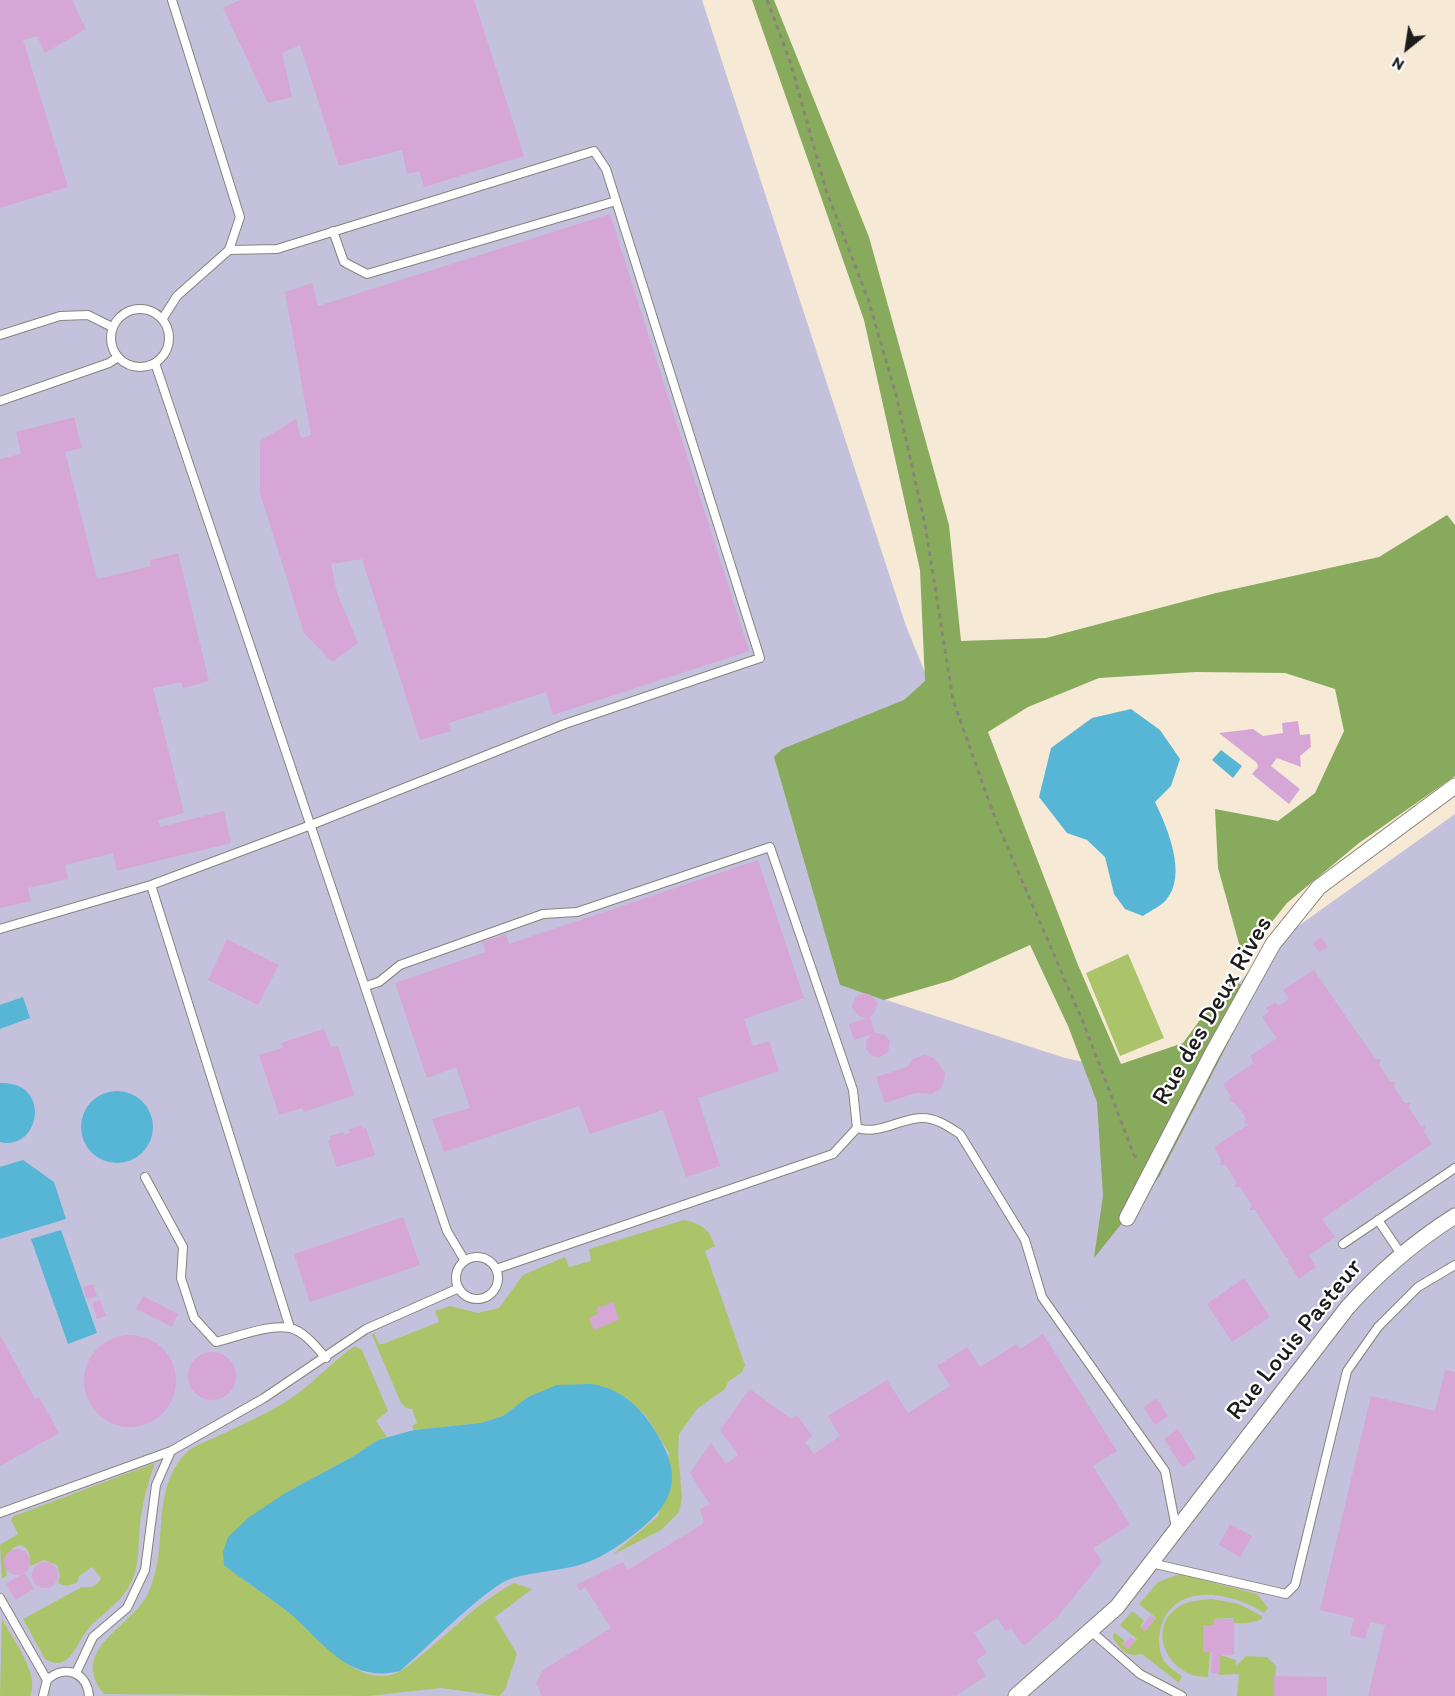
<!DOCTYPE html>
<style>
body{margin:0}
#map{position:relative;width:1455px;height:1696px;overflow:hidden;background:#f6ead6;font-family:Itim,sans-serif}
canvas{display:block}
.north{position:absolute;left:1377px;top:18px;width:60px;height:60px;-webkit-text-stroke:4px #fff;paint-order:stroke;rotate:210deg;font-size:16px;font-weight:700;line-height:24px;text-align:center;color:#1c1c1c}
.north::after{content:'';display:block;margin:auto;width:21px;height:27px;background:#1c1c1c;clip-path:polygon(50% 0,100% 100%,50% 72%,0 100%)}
</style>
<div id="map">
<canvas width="1455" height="1696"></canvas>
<div class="north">N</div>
</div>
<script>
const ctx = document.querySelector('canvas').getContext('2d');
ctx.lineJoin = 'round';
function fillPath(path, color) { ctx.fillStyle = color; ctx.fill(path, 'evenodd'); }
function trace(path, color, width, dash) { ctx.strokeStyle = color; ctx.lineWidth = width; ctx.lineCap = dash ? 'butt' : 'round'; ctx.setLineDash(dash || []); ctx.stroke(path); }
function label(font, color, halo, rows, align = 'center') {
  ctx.font = font + ' Itim,sans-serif'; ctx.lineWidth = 4.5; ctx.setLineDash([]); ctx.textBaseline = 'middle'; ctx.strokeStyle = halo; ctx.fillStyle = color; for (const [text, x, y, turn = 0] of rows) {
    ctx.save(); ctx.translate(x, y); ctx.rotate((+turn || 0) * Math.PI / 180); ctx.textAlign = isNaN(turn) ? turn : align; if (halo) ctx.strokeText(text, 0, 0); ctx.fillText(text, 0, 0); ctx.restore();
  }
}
fillPath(new Path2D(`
 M0,0H702L906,626L939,707L840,985L1065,1058L1156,1077L1273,944L1455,814V1696H0Z`), '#c3c1dc');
fillPath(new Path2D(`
 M1128,954L1164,1038L1120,1056L1086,973Z
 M684,1220C701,1224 709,1228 715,1246L705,1251L745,1365L742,1372L728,1382L725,1389L697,1409L679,1434L678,1452L682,1498L679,1512L661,1530L612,1555L658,1516L669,1453L646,1416L626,1397H528L503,1416L481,1423L414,1430L412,1426L417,1423L412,1409L406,1408L401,1403L372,1335L374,1333L379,1344H383L439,1322L435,1311L450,1306L478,1313L499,1308L523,1275L565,1257L569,1267L591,1261L589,1249Z
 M355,1346L362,1350L388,1411L376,1421L387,1437L378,1440L354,1456L287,1492L239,1577C256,1588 272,1599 287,1611C314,1633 362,1696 402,1670C441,1643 472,1605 514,1583L532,1589L495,1617L517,1654L505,1690L499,1696L441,1688L368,1696L104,1694C67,1648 133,1628 149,1591C170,1546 149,1492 186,1453C193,1446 205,1442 214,1438C238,1426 265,1415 287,1401C312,1385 331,1362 355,1346Z
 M155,1463C148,1483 142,1503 140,1525C138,1546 140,1569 128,1588C118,1605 100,1615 87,1630C76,1644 69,1674 45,1659L23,1619L82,1587C91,1588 97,1587 101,1578L92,1567L79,1576L78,1581C71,1586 66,1587 58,1583L60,1576L57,1565L44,1560L30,1566C33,1533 0,1543 7,1575L2,1579L0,1545L18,1534L11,1520L14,1516Z
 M1180,1574L1257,1594L1268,1608L1264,1613C1242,1598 1203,1587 1179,1602C1160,1613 1154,1642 1164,1661C1168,1667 1176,1672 1182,1676L1179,1683L1142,1654C1127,1658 1121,1650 1113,1638L1114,1632L1125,1641L1122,1644L1128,1649L1137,1639L1120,1625L1132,1611L1144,1621L1140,1626L1145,1631L1156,1618L1139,1604L1158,1582Z
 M1212,1599L1239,1604L1262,1616V1619C1253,1623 1244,1624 1234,1623L1233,1618L1214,1619V1625H1203V1652H1210L1208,1677C1166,1678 1143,1623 1184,1604C1193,1600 1203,1600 1212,1599Z
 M2,1619C12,1638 41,1676 30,1696H0Z
 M1220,1655L1236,1660V1666L1246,1656L1267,1657L1276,1666L1274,1696H1237L1239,1674L1219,1675Z`), '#abc469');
fillPath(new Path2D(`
 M752,0H774L869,237L949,525L961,641L1046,638L1216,593L1379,557L1447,515L1455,525V776L1359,843L1287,903L1243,958L1218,868L1215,809L1278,821L1315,793L1344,731L1335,689L1285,673L1196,672L1099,678L1028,707L988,732L1078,965L1121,1064L1183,1043L1228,982L1257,987L1159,1177L1094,1258L1103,1196L1097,1102L1068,1026L1030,945L952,980L884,1000L840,985L774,757L782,749L904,700L925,681L920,570L864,320Z`), '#88aa5d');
fillPath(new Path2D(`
 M1131,709L1160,730L1180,759L1171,786L1155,802C1167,827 1188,875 1166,900C1161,906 1150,911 1143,916L1125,909L1114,894L1105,857L1087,840L1067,833L1039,797L1051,748L1092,718Z
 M1221,750L1242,766L1233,778L1212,760Z
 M23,997L30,1018L0,1029V1005Z
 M0,1083C53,1081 40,1152 0,1142Z
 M81 1127a36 36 0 1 1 72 0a36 36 0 1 1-72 0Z
 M23,1160L54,1182L66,1219L0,1239V1167Z
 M61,1230L97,1333L68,1344L31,1239Z
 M591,1384C621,1388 642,1408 657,1434C682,1475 676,1501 638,1531C623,1543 606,1555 588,1562C565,1572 519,1571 500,1584C466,1607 431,1644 400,1671C347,1684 323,1641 288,1612C267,1595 245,1582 224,1565L223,1552L228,1537L248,1518L287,1492L354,1456L378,1440L414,1430L481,1423L503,1416L528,1397L557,1385Z`), '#57b5d5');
fillPath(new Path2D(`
 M0,0H72L86,29L45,53L37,36L23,40L68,187L0,208Z
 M240,0H474L524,156L424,187L419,171L407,174L402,150L339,166L300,45L282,53L292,97L268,103L223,8Z
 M610,214L749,651L553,715L546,692L449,723L451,731L420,740L362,559L331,564L337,593L358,643L332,662L304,633L260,493V441L296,419L300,435L302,438L311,435L285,292L312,283L318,306Z
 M74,417L82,448L65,452L97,579L151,566L150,560L178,553L209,681L183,688L181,682L153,688L184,813L158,820L160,827L224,811L231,843L117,871L113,853L65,865L68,879L28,888L31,901L0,908V459L21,454L16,432Z
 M1298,721L1300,735L1310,734L1311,747L1300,756L1301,767L1277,758L1271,766L1300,789L1289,804L1252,774L1258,767L1257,763L1219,733L1253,729L1263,736L1283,733L1282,723Z
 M758,860L804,998L744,1019L753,1046L769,1041L779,1071L698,1098L720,1166L686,1177L663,1110L590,1134L579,1106L444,1152L432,1119L470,1108L456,1067L427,1078L395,983L486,952L482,942L506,934L509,944Z
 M1321,937L1328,947L1319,952L1313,943Z
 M227,939L279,965L258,1005L208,980Z
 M1314,970L1375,1059H1381L1379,1065L1390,1082L1395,1081L1394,1087L1405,1103H1410L1409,1108L1421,1126L1426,1125L1424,1132L1432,1144L1322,1219L1335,1237L1309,1255L1316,1267L1299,1279L1288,1262L1289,1258H1286L1255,1210H1249L1252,1205L1240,1187H1235L1236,1182L1226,1165H1220L1221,1159L1214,1147L1249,1124L1244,1123L1246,1118L1235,1103L1230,1101L1231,1096L1223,1084L1254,1063L1250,1056L1277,1038L1262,1017L1269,1012L1266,1008L1276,1002L1278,1006L1289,999L1283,990Z
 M864,993L871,995L877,1003L875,1011L870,1017L875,1033L885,1035L890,1041L888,1052L880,1057L872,1056L866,1049V1041L872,1034L854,1040L849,1024L867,1018L858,1016L852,1007L855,997Z
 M324,1029L331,1047L338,1046L354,1095L304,1112L302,1108L279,1115L259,1055L283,1048L281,1043Z
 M925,1055L934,1058L945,1072L944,1082L940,1089L932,1094L916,1093L885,1103L876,1077L907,1067L913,1059Z
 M362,1125L363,1129L366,1128L375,1155L337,1167L328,1141L331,1140L330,1136L343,1132L344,1135L350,1133L348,1130Z
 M403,1217L420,1265L310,1302L294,1254Z
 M1244,1278L1270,1317L1232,1342L1207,1304Z
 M93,1284L97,1296L87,1299L83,1287Z
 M143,1296L178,1314L172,1327L136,1309Z
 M100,1300L106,1316L97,1319L92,1303Z
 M613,1301L619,1320L594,1330L589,1318L600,1313L596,1312L598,1306L602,1307Z
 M1043,1334L1117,1451L1093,1466L1130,1525L1093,1548L1102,1562L1058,1616L1025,1645L1022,1644L1011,1628L1006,1631L997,1618L972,1634H975L987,1653L976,1660L986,1676L955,1696H542L536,1683L543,1670L611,1628L585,1587L580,1591L576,1585L623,1562L628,1570L704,1523L700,1509L710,1504L698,1486L696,1488L697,1484L690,1473L711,1443L726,1464L738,1455L720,1430L750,1389L791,1419L797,1415L812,1436L805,1442L814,1454L840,1436L828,1416L887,1380L908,1413L950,1386L937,1366L967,1347L980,1367L1017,1344L1020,1349Z
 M0,1335L35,1399L39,1397L59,1433L0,1466Z
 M84 1381a46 46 0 1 1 92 0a46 46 0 1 1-92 0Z
 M188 1376a24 24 0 1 1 48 0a24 24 0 1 1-48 0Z
 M1445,1370L1455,1372V1696H1368L1385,1625L1370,1622L1365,1639L1350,1635L1354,1618L1320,1610L1371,1396L1435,1411Z
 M1157,1398L1168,1416L1155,1425L1143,1407Z
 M1178,1429L1196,1458L1182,1467L1164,1439Z
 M1230,1524L1252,1536L1240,1557L1219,1545Z
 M4 1562a13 13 0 1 1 26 0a13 13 0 1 1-26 0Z
 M32 1575a13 13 0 1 1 26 0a13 13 0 1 1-26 0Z
 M25,1573L34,1589L15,1600L6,1583Z
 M1151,1615L1155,1619L1145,1631L1141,1627Z
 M1214,1619H1234V1655H1220L1219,1674L1211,1673L1212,1652H1203V1625H1214Z
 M1131,1637L1135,1641L1128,1649L1123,1645Z
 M1274,1676L1327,1677V1696H1274Z`), '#d6a6d7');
const lane = new Path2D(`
 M333,231L344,262L367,274L616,201
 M111 338a29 29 0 1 1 58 0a29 29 0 1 1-58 0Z
 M163,318L177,296L229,250L240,217L172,0
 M0,335L60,316L88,315L112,327
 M155,363L447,1231L465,1261
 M0,401L109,363L118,357
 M151,885L290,1328
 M0,929L151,885L311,825L565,724L760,658L606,169L594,151L277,249L229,250
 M366,986L379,982L400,965L543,914L577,912L770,847L853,1090L857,1128L833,1154L496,1269
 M857,1128C880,1135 898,1119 921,1118C935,1117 949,1127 960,1134L1025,1240L1042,1297L1165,1471L1176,1528
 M145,1177L183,1247L181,1278L194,1318L216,1342C237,1337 268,1324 290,1328C304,1331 317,1348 326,1358
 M1378,1220L1401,1254
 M1343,1244L1455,1168
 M456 1278a21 21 0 1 1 42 0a21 21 0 1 1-42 0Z
 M0,1513L171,1451
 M1151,1563L1286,1594L1295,1585L1347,1371L1378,1327L1418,1287L1455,1265
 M0,1598L47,1680
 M1092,1632L1140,1674L1182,1696
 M76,1673L93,1637L127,1608L145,1570L156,1485L171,1451L264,1398L366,1329L459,1288
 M43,1696L47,1680C65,1664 87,1672 89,1696`);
const street = new Path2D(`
 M1127,1218L1212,1054L1273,944L1319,887L1455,786
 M1016,1696L1117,1607L1347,1308C1379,1272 1414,1242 1455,1216`);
trace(lane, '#898379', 10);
trace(street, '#898379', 17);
trace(new Path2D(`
 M767,0L790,61L826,190L868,299L896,395L925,524L953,700L995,818L1083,1022L1134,1155L1139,1161`), '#898379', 3, [4.5, 4.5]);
trace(lane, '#fff', 8);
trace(street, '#fff', 15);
label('26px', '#1c1c1c', '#fff', [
 ["Rue des Deux Rives",1213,1011,-60],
 ["Rue Louis Pasteur",1295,1340,-51]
]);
</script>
